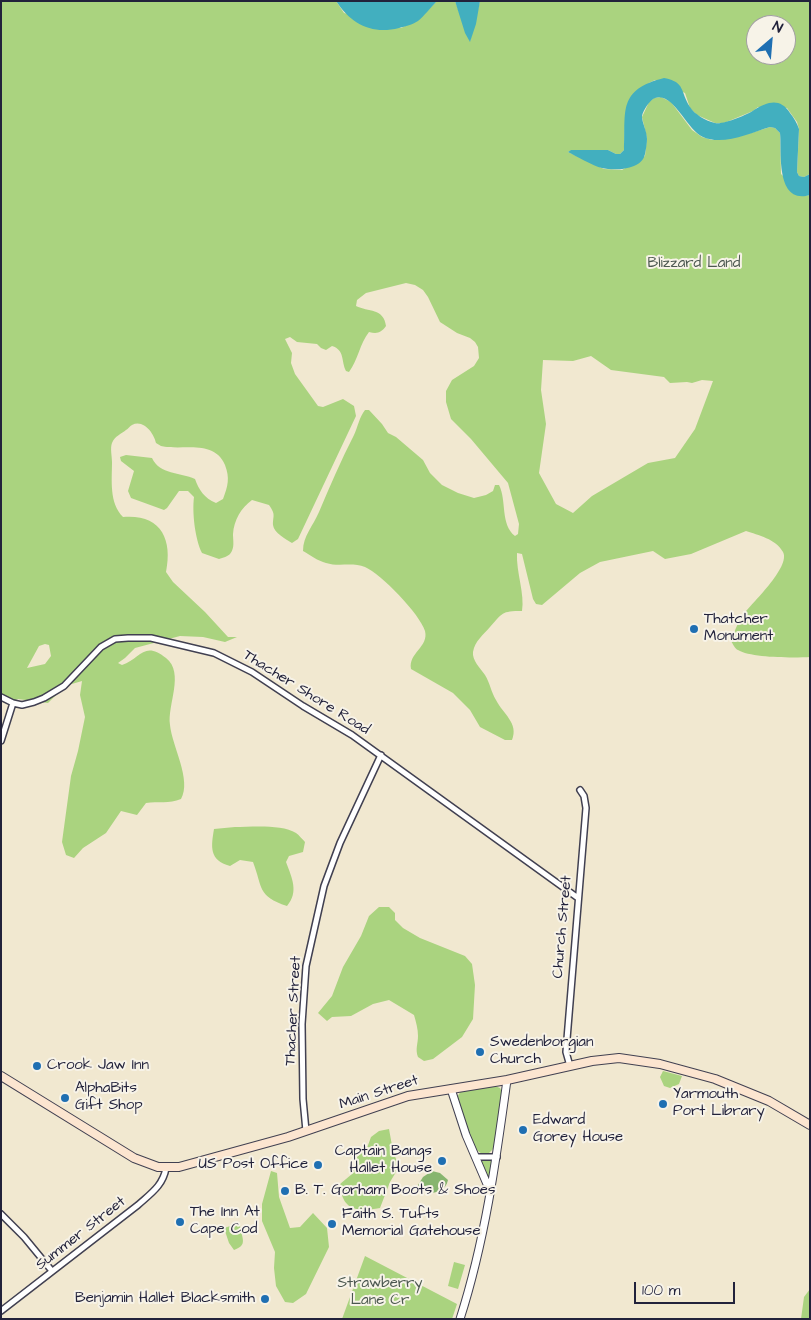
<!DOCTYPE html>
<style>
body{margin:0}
#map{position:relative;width:811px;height:1320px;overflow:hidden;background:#f1e8d0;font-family:"Architects Daughter",sans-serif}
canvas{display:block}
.frame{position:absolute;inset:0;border:2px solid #22223b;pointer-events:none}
.north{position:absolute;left:746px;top:15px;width:50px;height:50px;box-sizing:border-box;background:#f7f3e8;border:1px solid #a29fa3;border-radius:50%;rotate:27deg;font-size:14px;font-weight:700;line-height:20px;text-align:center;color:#22223b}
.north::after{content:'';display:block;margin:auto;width:18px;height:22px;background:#1f6fb2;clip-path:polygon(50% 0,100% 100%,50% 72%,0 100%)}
.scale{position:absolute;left:634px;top:1282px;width:101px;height:22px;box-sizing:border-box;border:2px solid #22223b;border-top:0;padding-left:6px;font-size:15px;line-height:18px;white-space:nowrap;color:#22223b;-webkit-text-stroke:4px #f7f3e8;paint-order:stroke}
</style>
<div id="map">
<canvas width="811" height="1320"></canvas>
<div class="frame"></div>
<div class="north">N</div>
<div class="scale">100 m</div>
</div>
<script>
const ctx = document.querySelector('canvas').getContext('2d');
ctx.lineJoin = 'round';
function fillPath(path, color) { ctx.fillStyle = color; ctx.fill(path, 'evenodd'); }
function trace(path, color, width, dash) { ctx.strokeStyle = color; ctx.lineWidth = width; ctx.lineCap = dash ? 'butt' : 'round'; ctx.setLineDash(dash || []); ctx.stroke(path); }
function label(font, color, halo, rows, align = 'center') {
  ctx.font = font + ' "Architects Daughter",sans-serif'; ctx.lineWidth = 4; ctx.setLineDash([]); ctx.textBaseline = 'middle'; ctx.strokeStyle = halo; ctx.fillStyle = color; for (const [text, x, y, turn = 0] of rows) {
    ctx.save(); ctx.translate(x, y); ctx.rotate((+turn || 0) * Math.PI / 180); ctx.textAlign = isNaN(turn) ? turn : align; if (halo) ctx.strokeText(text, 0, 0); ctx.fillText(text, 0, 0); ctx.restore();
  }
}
fillPath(new Path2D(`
 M1,1H336L344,13L401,28L418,20L437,1H455L470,41L480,1H810V174L804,177L799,176L797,172L799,129L797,122L787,108L758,107L753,111L724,123H715L697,115L690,108L685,93L655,80L649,83L625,125L624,150L620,154H616L608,150H572L568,152L604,169L622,170L645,156L647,138L642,117L649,102L654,98L661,97L671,102L692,130L702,137L712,140L751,133L770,127L775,128L780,133L781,174L804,196L810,195V657C794,658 751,658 738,650C735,649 733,644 731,641C734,633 737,624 742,616C751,604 791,567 783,552C776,539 758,535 746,531L691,554L665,559L653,551L600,562L580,573L542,605L536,604L533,599L522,554L517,553C516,572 525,594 522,611C501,611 503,613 490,627C483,635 475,641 473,652C472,660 480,668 485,675C490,683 491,692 496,700C503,714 519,723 512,740H505L480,727L470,710L453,693L411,669C408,653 429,647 425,631C420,614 381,574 365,567C353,562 338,567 326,563C318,561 310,555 303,551C303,536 313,526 319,512C330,486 341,460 354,435C358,426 359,418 365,410H369L382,424L388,433L396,437L423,460L430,473L442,485L458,493L474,498L486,495L493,491L495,485H499C507,501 500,524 515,536L518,534L519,524L508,483L471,439L451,419L446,402V391L452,380L474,366L479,358L478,347L475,342L470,338L457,333L440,322L428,297L423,290L415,285L406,283L366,293L357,300L356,306C368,312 384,308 386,326C381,333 377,334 369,332C360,343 358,360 349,372L346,371C341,361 345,350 332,346L326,350L321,348L317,344L297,342L290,337L285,339L292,353L291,363L295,374L318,406L323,407L343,399L354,406L356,416L298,539L292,543C286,539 274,533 273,525C273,515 276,515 269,505L252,500C241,508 234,520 233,534C233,541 235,548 230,554C228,556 223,558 219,559L202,553C195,539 192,512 194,497L188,491H179L167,508L164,510L131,498L128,491L134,471L121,461L120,457L126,455L152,458C160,475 180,472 195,479C199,490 204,498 216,503L223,499C228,486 230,478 225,465C214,439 182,451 161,446L156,443C154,434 144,419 132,425C130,426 128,429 126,430C121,434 115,436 112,443C110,448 112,456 112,462C112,480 109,503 123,517C160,514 173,538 166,572L173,582L205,612L228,637H237L225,642L203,637L180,636L135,648L125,658L118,663L122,665C140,659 144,640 166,658C185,673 167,705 170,725C172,746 192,780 181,799C169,804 158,801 146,803L137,815L121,811L106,833L83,848L74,858L66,855L62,842L71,776L78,751L85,717L80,695L82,681L65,686L48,703L18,699L7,704L1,701ZM756,25H786V55H756ZM591,356L611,370L664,377L670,383L687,382L692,383L702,380L713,381L695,429L675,458L648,463L592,496L573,513L556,504L539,473L546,424L541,390L543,360L573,361ZM45,644L49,645L51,656L45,664L27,668L39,646Z
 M235,827C251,827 282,824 296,833C299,835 302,839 305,842L303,852L289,856L286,862C292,878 299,892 287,906C257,896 263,888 253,862L240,860L230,866C209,860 211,847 214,829Z
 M379,907H389L395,913V920L403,928L420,938L465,956L472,964L475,985L473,1019L462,1037L433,1059L424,1061L418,1057C415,1049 418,1044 418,1036C418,1029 416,1022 414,1015L389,1000L373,1004L351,1016L332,1017L327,1021L318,1013L332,996L343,967L361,936L369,916Z
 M663,1071L682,1076L679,1084L670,1088L664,1086L660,1077Z
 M495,1086L500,1088L502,1092L495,1147L489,1153L482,1154L474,1148L457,1097L461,1091Z
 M389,1129L393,1151L399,1167L390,1182L380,1208C357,1212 342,1211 340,1184L352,1174L356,1158L367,1148L371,1137L379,1131Z
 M492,1159L493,1160L489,1179L480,1160Z
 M271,1171L277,1173L279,1197L290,1228L300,1227L313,1213L327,1228L329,1247L306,1294L293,1303L285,1302L276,1286L274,1268L275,1252L262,1221V1204Z
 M237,1224L240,1226C242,1239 248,1245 234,1250L229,1243L224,1228Z
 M365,1256L457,1304L452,1319H342Z
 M454,1262L465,1265L458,1289L448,1286Z
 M810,1289V1319H801L804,1297Z`), '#aad37f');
fillPath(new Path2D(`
 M432,1171L440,1173L448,1180C446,1190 437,1193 428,1193L420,1189L418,1185L423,1177Z`), '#87b56e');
fillPath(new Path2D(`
 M336,1H437C432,6 423,17 418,21C412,25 406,26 399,28C372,35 351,24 336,1Z
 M455,1H480L476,24L470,42L465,33Z
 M664,78C686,82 680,92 690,107C694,114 706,121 715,123C723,125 747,115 754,110C767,102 780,97 790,113C794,118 797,123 799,129L797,172L799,176L804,177L810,174V195C775,205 782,151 780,133L775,128L770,127C750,133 723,146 703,137C687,130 673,91 655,98C650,100 643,110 642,116C642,123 647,131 647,139C647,143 646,149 645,154C642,170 615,171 602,168C593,166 576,156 568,152L571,150H608L616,154H620L624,150C626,111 617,90 664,78Z`), '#42afbf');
const minor = new Path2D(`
 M1,697L13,703L22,705L34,702L44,698L64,686L101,647L115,639L128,638H151L214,653L252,672L303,706L352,735L578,898
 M1,741L13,703
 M570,1066L566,1052L567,1039L586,808L584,796L580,790
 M306,1131L303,1099L302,1024L306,966L324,886L340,843L381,755
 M476,1157H497
 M1,1214L24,1237L52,1271
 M1,1311L138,1205C150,1194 163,1186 166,1168`);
const tertiary = new Path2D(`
 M451,1089L466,1135L490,1191
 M460,1319C485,1241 496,1161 507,1080`);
const secondary = new Path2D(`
 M1,1076L134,1158L158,1167H179L288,1137L408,1096L507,1080L592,1061L619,1058L660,1064L715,1079L769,1101L810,1125`);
trace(minor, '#414051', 8);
trace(tertiary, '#414051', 9);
trace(secondary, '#414051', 10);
trace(minor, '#fff', 5);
trace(tertiary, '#fff', 7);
trace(secondary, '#fce5d0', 8);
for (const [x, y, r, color] of [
 [694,629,5,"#1f6fb2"],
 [480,1052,5,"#1f6fb2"],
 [37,1066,5,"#1f6fb2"],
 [65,1098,5,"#1f6fb2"],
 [663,1104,5,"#1f6fb2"],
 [523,1130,5,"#1f6fb2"],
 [442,1161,5,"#1f6fb2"],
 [318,1165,5,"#1f6fb2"],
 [285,1191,5,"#1f6fb2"],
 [180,1222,5,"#1f6fb2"],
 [332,1224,5,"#1f6fb2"],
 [265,1299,5,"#1f6fb2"]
]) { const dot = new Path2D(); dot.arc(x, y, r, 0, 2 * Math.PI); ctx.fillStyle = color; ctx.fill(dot); trace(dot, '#f7f3e8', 2); }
label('15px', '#4b574f', '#f7f3e8', [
 ["Blizzard Land",694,264],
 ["Strawberry",380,1284],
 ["Lane Cr",380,1301]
]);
label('15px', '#22223b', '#f7f3e8', [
 ["Thatcher",704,620],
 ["Monument",704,637],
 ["Swedenborgian",490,1043],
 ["Church",490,1060],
 ["Crook Jaw Inn",47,1066],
 ["AlphaBits",75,1089],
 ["Gift Shop",75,1106],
 ["Yarmouth",673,1095],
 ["Port Library",673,1112],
 ["Edward",533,1121],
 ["Gorey House",533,1138],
 ["Captain Bangs",432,1152,"right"],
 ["Hallet House",432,1169,"right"],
 ["US Post Office",308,1165,"right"],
 ["B. T. Gorham Boots & Shoes",295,1191],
 ["The Inn At",190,1213],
 ["Cape Cod",190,1230],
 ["Faith S. Tufts",342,1215],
 ["Memorial Gatehouse",342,1232],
 ["Benjamin Hallet Blacksmith",255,1299,"right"]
], 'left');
label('15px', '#22223b', '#f7f3e8', [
 ["Thacher Shore Road",306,693,32],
 ["Church Street",563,927,-85],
 ["Thacher Street",294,1011,-87],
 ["Main Street",379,1093,-18],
 ["Summer Street",81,1234,-38]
]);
</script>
